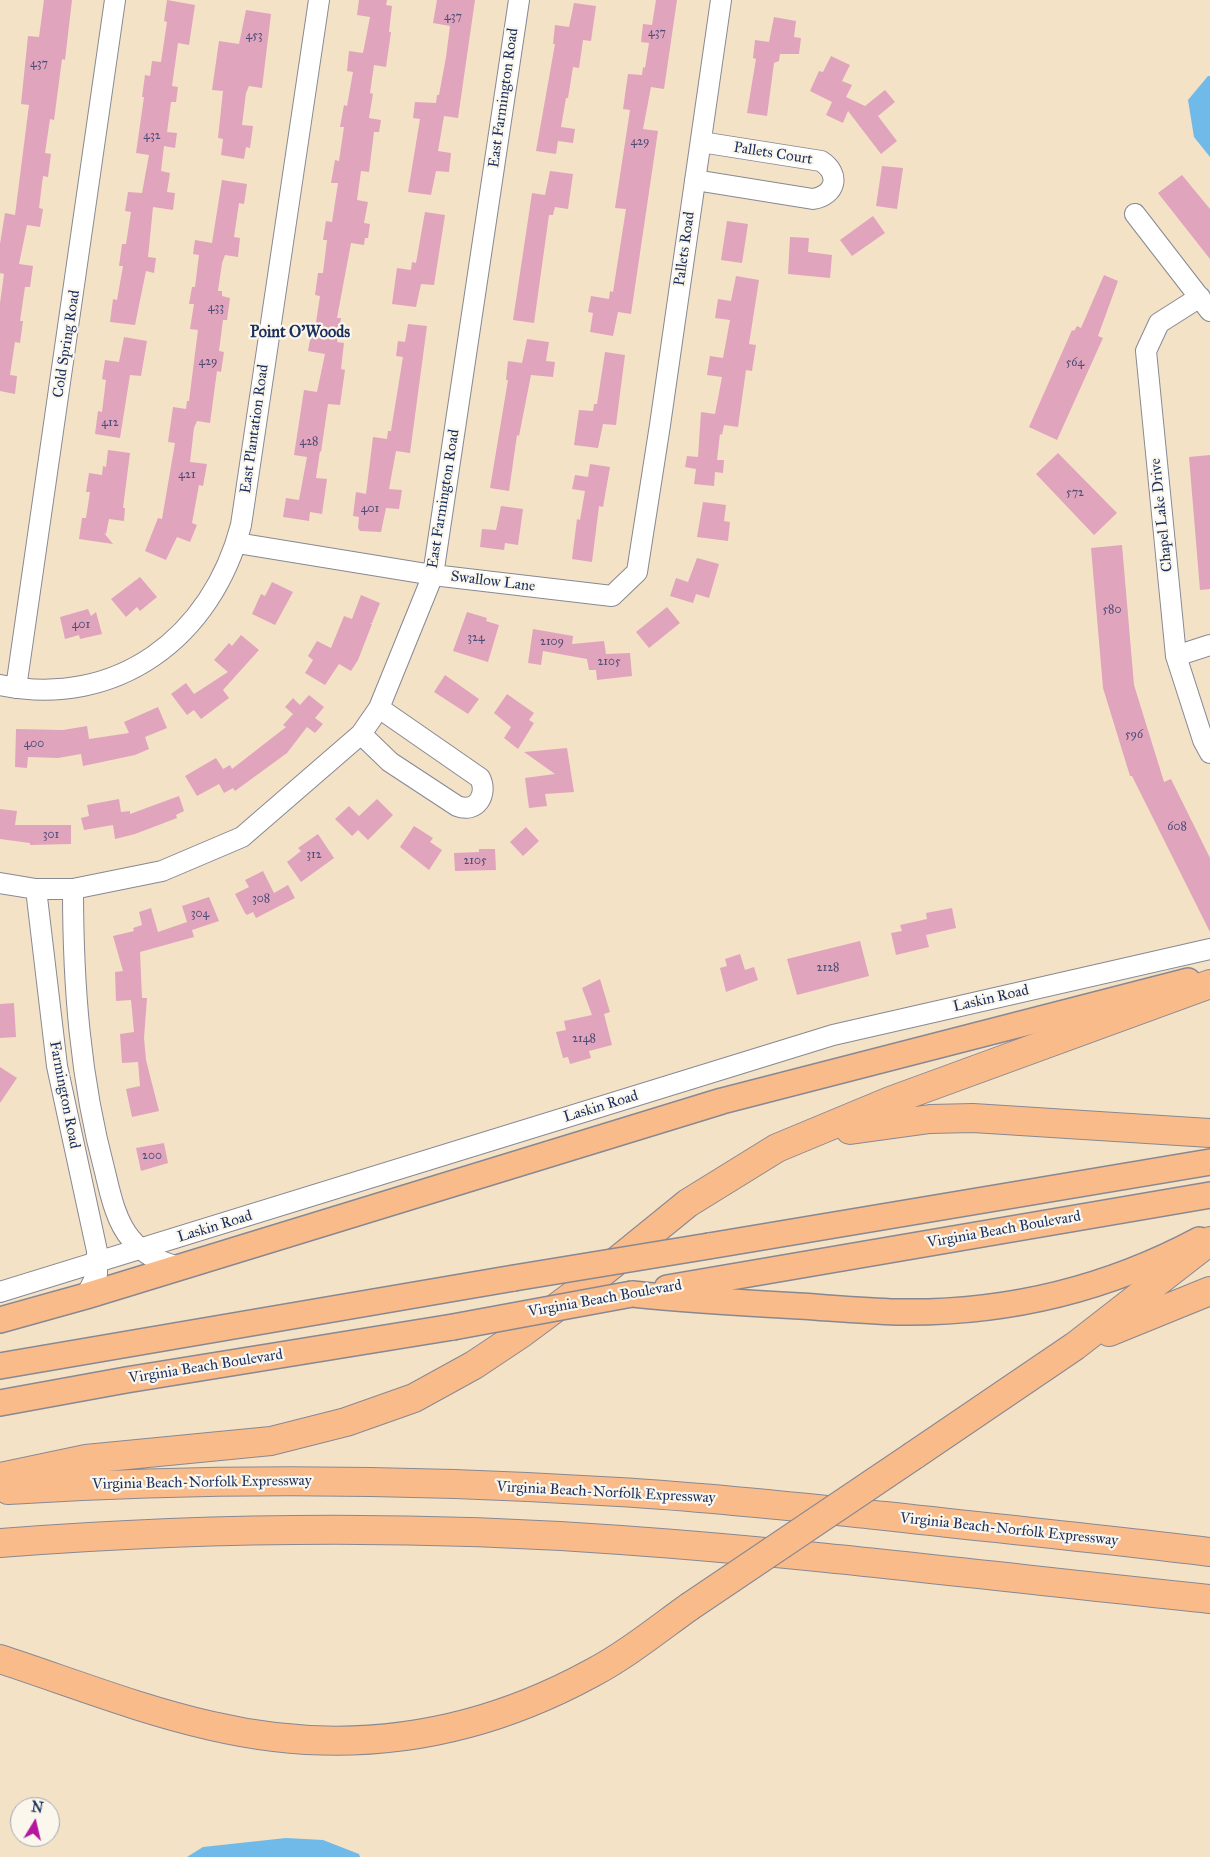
<!DOCTYPE html>
<style>
body{margin:0}
#map{position:relative;width:1210px;height:1857px;overflow:hidden;background:#f4e2c7;font-family:"IM FELL Great Primer",serif}
canvas{display:block}
.north{position:absolute;left:10px;top:1797px;width:50px;height:50px;box-sizing:border-box;background:#fbf7ec;border:1px solid #a1a7b3;border-radius:50%;rotate:9deg;font-size:14px;font-weight:700;line-height:20px;text-align:center;color:#1b2f5e}
.north::after{content:'';display:block;margin:auto;width:18px;height:22px;background:#b5179e;clip-path:polygon(50% 0,100% 100%,50% 72%,0 100%)}
</style>
<div id="map">
<canvas width="1210" height="1857"></canvas>
<div class="north">N</div>
</div>
<script>
const ctx = document.querySelector('canvas').getContext('2d');
ctx.lineJoin = 'round';
function fillPath(path, color) { ctx.fillStyle = color; ctx.fill(path, 'evenodd'); }
function trace(path, color, width, dash) { ctx.strokeStyle = color; ctx.lineWidth = width; ctx.lineCap = dash ? 'butt' : 'round'; ctx.setLineDash(dash || []); ctx.stroke(path); }
function label(font, color, halo, rows, align = 'center') {
  ctx.font = font + ' "IM FELL Great Primer",serif'; ctx.lineWidth = 4.5; ctx.setLineDash([]); ctx.textBaseline = 'middle'; ctx.strokeStyle = halo; ctx.fillStyle = color; for (const [text, x, y, turn = 0] of rows) {
    ctx.save(); ctx.translate(x, y); ctx.rotate((+turn || 0) * Math.PI / 180); ctx.textAlign = isNaN(turn) ? turn : align; if (halo) ctx.strokeText(text, 0, 0); ctx.fillText(text, 0, 0); ctx.restore();
  }
}
fillPath(new Path2D(`
 M1208,76H1210V157L1194,137L1188,100Z
 M286,1838L323,1840L359,1854L360,1857H187L203,1847Z`), '#6fbae8');
fillPath(new Path2D(`
 M44,0H72L65,60L62,59L54,120L50,119L45,153L51,154L48,177L43,176L39,208L43,209L40,227L27,225L19,264L33,266L30,287H25L20,321H23L20,343L15,342L10,375L17,376L15,394L0,391V303L4,274L0,273V244L5,213L15,215L29,105L21,104L28,36L39,37Z
 M167,0L195,5L189,45L178,43L172,86L178,87L176,102H171L167,132L177,133L175,148L164,146L161,171L170,173L167,192L175,193L173,210L153,207L148,257L156,258L154,273L146,271L135,325L110,322L113,299L117,300L123,266H119L122,244H126L131,212L125,211L128,192L142,193L149,155L136,153L144,97H142L145,75L150,76L152,61L161,62L167,22L164,21Z
 M359,0H387L386,5L392,6L389,32H391L386,67L374,65L370,93L373,94L369,118L381,120L379,132H374L369,172L361,171L357,200L368,202L364,223L370,224L368,238H365L364,245L351,243L337,318H341L337,342L344,343L341,369L345,370L340,405L328,404L321,452L320,451L316,478L327,479L322,514L310,512L309,521L283,517L286,498L299,500L307,457L294,455L304,390L317,392L325,354L308,351L312,329H315L320,296L315,295L318,273H323L327,240H323L326,221L332,222L338,183H331L335,160L339,161L344,127H340L344,105L347,106L353,72L347,71L349,51L363,53L370,17L357,15Z
 M437,0H475L458,118L444,116L438,151L451,153L449,172L436,171L431,195L408,192L420,119L413,118L415,102L436,103L437,95H439L446,57L450,26L433,23Z
 M656,0H677L664,89L651,87L643,129L658,131L631,314L618,312L613,336L590,332L593,313L588,312L591,296L609,299L610,291L613,292L626,209L615,208L630,110L623,109L628,74L642,75L643,67L645,68L649,43L641,42L643,24L652,25Z
 M574,3L596,6L591,41L583,40L579,68L573,67L568,98H566L561,127L575,129L573,143L558,141L556,154L536,151L555,44H553L555,25L569,27Z
 M246,10L271,14L262,88L249,86L246,93L242,125L253,126L250,148L246,147L244,159L221,155L223,139L218,138L223,91L212,90L219,41L239,44Z
 M774,17L796,21L794,37L801,38L799,54H780L779,61L774,63L767,116L747,113L756,59L753,58L755,40L769,42Z
 M831,56L850,65L842,81L852,85L846,97L865,106L885,90L895,102L878,116L897,141L881,154L848,111L843,123L826,115L832,102L810,91L819,71L823,72Z
 M882,166L903,168L897,209L876,206Z
 M550,171L573,174L568,209L555,207L553,215H549L534,323L513,320L532,193L545,195Z
 M1182,175L1210,209V259L1158,193Z
 M222,180L247,184L244,204L239,203L234,237L240,238L238,257L225,255L222,263L218,291H222V296L230,298L227,320H223L219,351L224,352L221,372L217,371L210,423L197,421L194,428L190,462L207,464L203,486L199,485L192,523L197,525L190,542L177,537L166,560L145,551L158,518L162,519L175,443L168,442L173,407L186,409L187,401H189L198,330L190,329L194,304H189L192,287H195L199,255L193,254L195,240L212,243Z
 M425,212L445,215L434,285L421,284L416,307L392,304L397,268L411,270L412,262L416,263Z
 M873,216L885,233L852,256L840,240Z
 M727,221L748,224L742,263L721,260Z
 M790,237L809,238L808,252L832,255L830,278L788,274Z
 M1104,275L1118,281L1098,336L1103,338L1057,440L1029,427L1072,330L1074,331L1077,326L1081,328Z
 M736,276L759,280L749,344L756,345L752,371L746,370L738,427L724,425L722,435L720,434L717,460H724L723,473L715,472L714,486L694,484L696,469L685,467L687,456L698,457L701,412L715,414L722,377L707,375L710,356L723,358L730,320L715,318L718,299L731,301Z
 M408,324L427,326L410,453L396,451L389,489L402,490L399,509L386,508L381,532L360,531L358,528L359,517L353,516L356,492L366,494L373,437L387,439L388,431H391L403,357L396,356L398,341L405,342Z
 M124,337L147,341L141,376L130,375L120,438L95,434L98,411L102,412L106,380L102,379L105,360L119,362Z
 M527,339L549,342L546,361L555,362L553,377L531,375L519,436L517,435L509,491L490,488L508,380H506L508,361L522,363Z
 M605,352L625,355L616,425L603,424L598,448L574,445L579,410L593,411L594,404H597Z
 M108,450L130,453L123,508H125L124,521L109,519L106,534L104,533L113,544L79,539L82,518H86L90,492H86L89,473L102,475L103,466L106,467Z
 M1058,453L1117,513L1094,535L1036,474Z
 M1210,455V589L1200,590L1189,457Z
 M590,464L610,467L603,507L599,506L592,562L572,559L577,519L580,520L585,491L572,489L575,475L588,477Z
 M703,502L726,505L724,521L730,522L728,541L697,537Z
 M501,506L523,509L518,545L505,543L504,550L480,547L482,529L496,530Z
 M1122,545L1134,685L1164,782L1171,779L1210,858V932L1132,776H1130L1103,688L1091,548Z
 M697,558L719,564L709,598L696,594L693,603L670,596L676,578L688,582Z
 M140,577L157,597L140,611L137,607L126,617L111,599Z
 M272,582L293,592L275,625L252,614L261,594L265,596Z
 M361,595L380,603L372,623H370L372,624L358,660L351,671L339,664L325,685L305,673L313,660L308,656L317,641L331,648L344,616L352,619Z
 M667,607L680,623L649,648L636,632Z
 M88,609L91,616L96,612L102,634L80,639L79,635L65,639L60,617Z
 M467,612L487,618L486,621L499,625L488,662L453,651Z
 M533,629L573,636L572,644L604,641L606,654L630,653L632,676L597,680L596,670H589L587,659L543,651L541,665L528,663Z
 M241,635L259,650L223,690L229,698L201,719L194,710L187,715L171,694L186,683L194,694L228,672L214,660L229,643L232,646Z
 M445,675L479,699L468,714L434,692Z
 M507,694L534,713L529,720L534,723L518,749L504,738L511,727L494,713Z
 M309,695L324,707L315,718L323,724L315,733L307,727L287,753L235,791L233,788L224,793L219,784L197,796L185,776L216,758L223,769L230,765L232,769L286,727L283,725L293,714L285,707L293,698L300,705Z
 M158,707L167,728L145,737L149,749L135,755L83,766L81,754L58,758L28,757L27,768L15,767L16,729L63,730L87,726L89,739L129,733L124,722Z
 M567,748L574,792L545,794L547,806L529,808L525,778L555,774L524,752Z
 M179,796L184,811L176,815L177,818L135,834L115,839L113,825L84,830L81,818L89,816L87,805L119,799L121,812L130,811V814Z
 M377,799L393,815L368,840L358,830L352,836L335,819L349,806L359,816Z
 M0,809L17,811L15,825H71V844L30,845V843L0,839Z
 M414,826L433,838L430,842L442,850L429,870L400,847Z
 M526,827L539,841L523,856L510,842Z
 M318,834L334,858L301,882L287,862L301,851L298,848Z
 M479,849H495L496,870L455,871L454,853L479,852Z
 M263,871L274,893L288,885L295,898L256,918L253,912L247,915L245,913L235,894L249,887L245,880Z
 M209,897L219,921L192,930L194,937L140,952L142,998H147L144,1038L146,1060L159,1111L132,1117L126,1089L140,1086L138,1062L122,1063L120,1034L134,1032L131,1000L116,1001L115,972L123,971L113,936L134,931L133,928L142,925L139,912L151,908L158,932L187,922L182,906Z
 M952,908L956,928L926,935L929,947L896,955L891,933L902,931L900,925L927,919L926,913Z
 M860,941L869,976L797,995L787,959Z
 M740,954L745,970L754,967L758,980L726,992L720,968L727,966L725,959Z
 M600,979L610,1012L604,1014L612,1045L589,1051L591,1058L570,1064L568,1057L563,1058L556,1032L566,1030L564,1021L592,1015L582,988Z
 M14,1003L16,1037L0,1038V1004Z
 M0,1067L17,1078L0,1103Z
 M164,1143L168,1163L141,1171L136,1148Z`), '#e0a4bd');
const minor = new Path2D(`
 M695,180L813,199C836,195 841,174 821,161L701,142
 M1135,214L1210,311
 M1200,297L1159,323L1146,351L1176,656L1203,740L1210,753
 M237,543L433,575L612,596L637,572L660,425L721,0
 M1176,656L1210,645
 M0,685C117,709 212,637 241,525L319,0
 M16,688L115,0
 M361,734L390,762L457,806C477,814 488,794 480,778L379,708
 M0,883L36,889H73L162,871L242,837L361,734L379,708L433,575L519,0
 M36,889L57,1066L97,1251V1274L86,1296
 M73,889C73,985 80,1079 105,1172C110,1193 116,1222 131,1239C144,1255 160,1262 179,1267
 M0,1292L833,1035L1210,949`);
const major = new Path2D(`
 M709,1246L1210,1162
 M667,1288L1210,1195
 M632,1294C688,1300 743,1303 799,1306C831,1308 864,1311 897,1312C1004,1314 1105,1290 1199,1240
 M0,1320L86,1296L722,1101L1188,981
 M0,1366L514,1278
 M0,1403L126,1380L453,1327`);
const highway = new Path2D(`
 M850,1130L930,1119L973,1118L1210,1133
 M1109,1332L1210,1291
 M913,1456L1075,1346L1210,1241
 M0,1477L86,1459L271,1441L346,1422L414,1398L474,1365L522,1333L592,1281L688,1203L777,1148L890,1101L1210,984
 M8,1490C211,1477 416,1479 619,1492C708,1497 796,1507 885,1516C993,1528 1102,1539 1210,1552
 M0,1543C205,1527 416,1525 621,1540C818,1554 1014,1579 1210,1599
 M0,1659C70,1682 141,1710 212,1726C345,1757 473,1738 592,1673C626,1655 657,1630 689,1607`);
trace(minor, '#888892', 22);
trace(major, '#888892', 28);
trace(highway, '#888892', 30);
trace(minor, '#fff', 20);
trace(major, '#fabb8b', 25);
trace(highway, '#fabb8b', 28);
const majorBridge = new Path2D(`
 M514,1278L709,1246
 M453,1327L632,1294`);
const highwayBridge = new Path2D(`
 M689,1607L913,1456`);
trace(majorBridge, '#888892', 28, []);
trace(highwayBridge, '#888892', 30, []);
trace(majorBridge, '#fabb8b', 25);
trace(highwayBridge, '#fabb8b', 28);
label('12px', '#4c4c76', null, [
 ["437",453,17],
 ["437",657,33],
 ["453",254,36],
 ["437",39,64],
 ["432",152,136],
 ["429",640,142],
 ["433",216,308],
 ["429",208,362],
 ["564",1075,363],
 ["412",110,423],
 ["428",309,442],
 ["421",187,475],
 ["572",1075,493],
 ["401",370,509],
 ["580",1112,610],
 ["401",81,625],
 ["324",476,638],
 ["2109",552,642],
 ["2105",609,662],
 ["596",1134,735],
 ["400",34,744],
 ["608",1177,827],
 ["301",51,835],
 ["312",314,855],
 ["2105",475,861],
 ["308",261,899],
 ["304",200,914],
 ["2128",828,968],
 ["2148",584,1039],
 ["200",152,1156]
]);
label('15px', '#1b2f5e', '#fbf7ec', [
 ["East Farmington Road",504,98,-82],
 ["Pallets Court",773,154,9],
 ["Pallets Road",685,249,-82],
 ["Cold Spring Road",67,344,-81],
 ["East Plantation Road",255,429,-82],
 ["East Farmington Road",444,499,-81],
 ["Chapel Lake Drive",1162,515,-96],
 ["Swallow Lane",493,582,7],
 ["Laskin Road",991,999,-13],
 ["Farmington Road",64,1095,79],
 ["Laskin Road",601,1107,-17],
 ["Laskin Road",215,1227,-17],
 ["Virginia Beach Boulevard",1004,1230,-10],
 ["Virginia Beach Boulevard",605,1299,-10],
 ["Virginia Beach Boulevard",206,1367,-9],
 ["Virginia Beach-Norfolk Expressway",202,1483,-1],
 ["Virginia Beach-Norfolk Expressway",606,1493,3],
 ["Virginia Beach-Norfolk Expressway",1009,1530,6]
]);
label('bold 16px', '#1b2f5e', '#fbf7ec', [
 ["Point O'Woods",300,333]
]);
</script>
